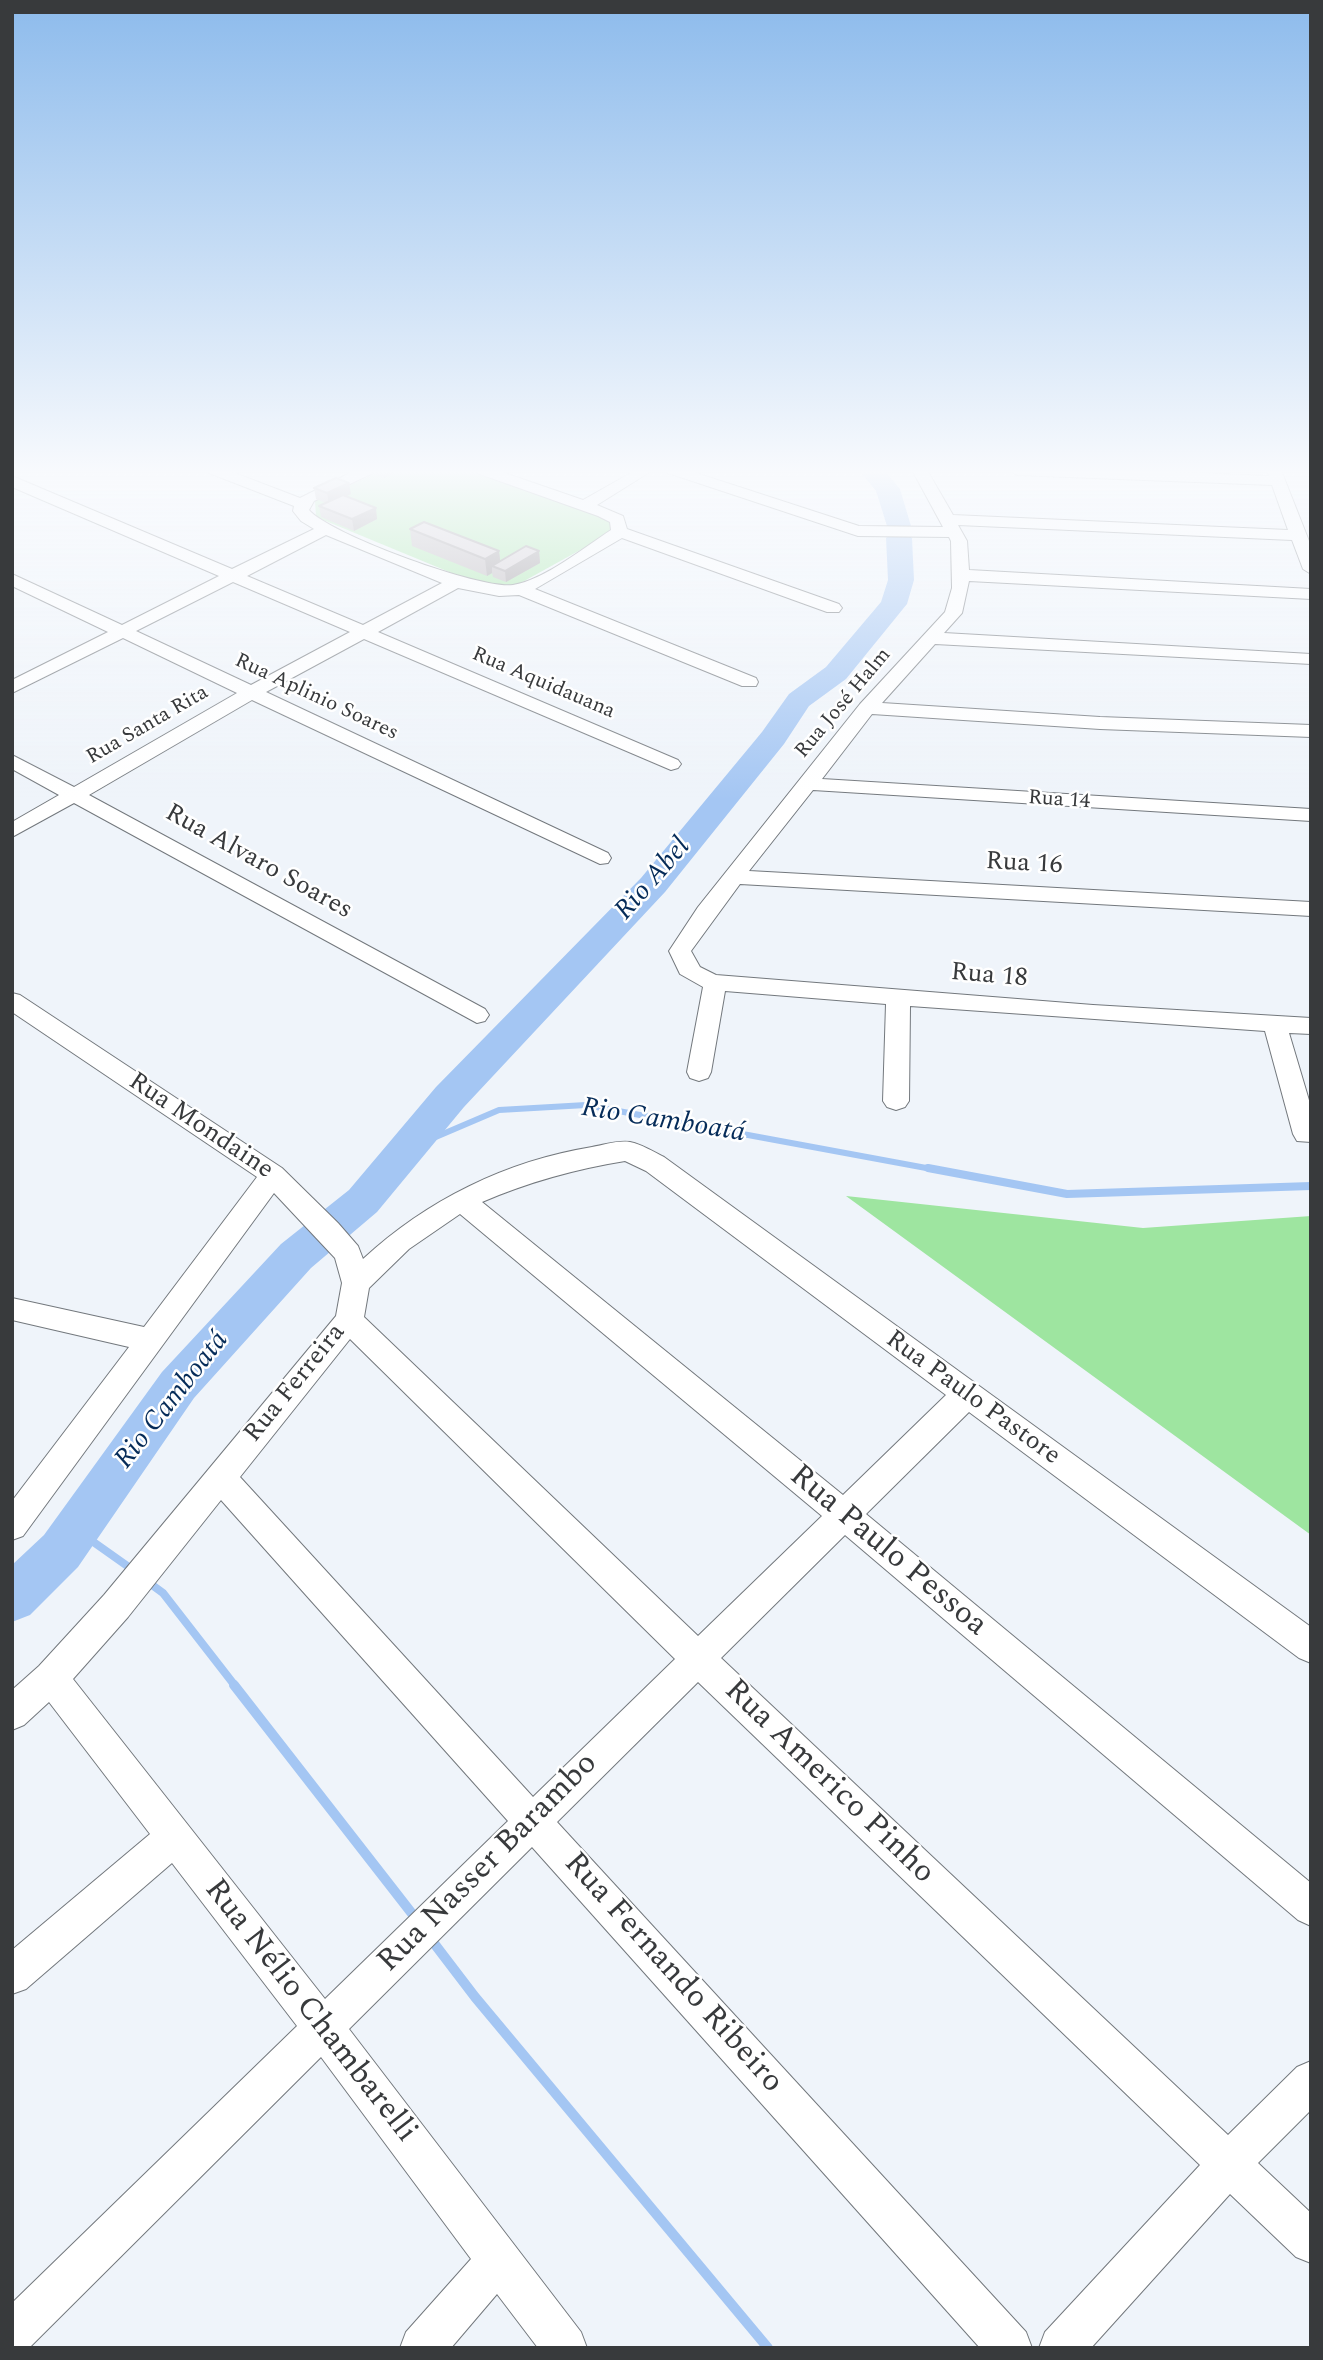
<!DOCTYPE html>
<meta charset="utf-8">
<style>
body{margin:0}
#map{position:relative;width:1323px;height:2360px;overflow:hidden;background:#eff4fa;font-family:Spectral,serif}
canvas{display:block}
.frame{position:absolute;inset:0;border:14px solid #383a3c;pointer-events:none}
</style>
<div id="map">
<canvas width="1323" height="2360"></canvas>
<div class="frame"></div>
</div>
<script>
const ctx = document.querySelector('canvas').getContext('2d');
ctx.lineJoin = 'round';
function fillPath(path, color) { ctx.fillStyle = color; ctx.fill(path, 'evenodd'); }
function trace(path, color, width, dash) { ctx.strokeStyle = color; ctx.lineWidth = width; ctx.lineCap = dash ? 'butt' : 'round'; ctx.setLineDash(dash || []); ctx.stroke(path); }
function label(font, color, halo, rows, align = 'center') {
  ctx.font = font + ' Spectral,serif'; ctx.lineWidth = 5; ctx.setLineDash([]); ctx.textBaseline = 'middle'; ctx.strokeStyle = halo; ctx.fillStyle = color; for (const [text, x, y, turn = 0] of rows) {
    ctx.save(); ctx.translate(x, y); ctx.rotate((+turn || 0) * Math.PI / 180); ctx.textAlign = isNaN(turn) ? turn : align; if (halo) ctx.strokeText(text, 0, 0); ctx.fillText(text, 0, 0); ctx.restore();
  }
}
fillPath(new Path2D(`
 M383,470H478L611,520V533L517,585L483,586L316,517L315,501Z
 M846,1196L1143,1228L1311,1216V1535Z`), '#9ee5a0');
trace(new Path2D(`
 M397,1170L431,1139L499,1110L586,1105L937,1170`), '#a4c6f3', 6);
trace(new Path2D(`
 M928,1168L1067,1194L1311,1186
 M363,1201L399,1168
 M148,1582L163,1593L236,1687
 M15,1596L92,1541L133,1570`), '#a4c6f3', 8);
trace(new Path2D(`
 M234,1685L417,1920
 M430,1938L475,1997L768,2348`), '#a4c6f3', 10);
fillPath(new Path2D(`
 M859,470H884L900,489L911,526L905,532L912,538L914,580L907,604L846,679L809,706L784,744L665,892L464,1107L377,1212L311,1268L194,1398L78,1567L30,1615L12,1622V1565L44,1535L162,1372L281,1244L349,1190L436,1087L641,878L762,732L789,694L826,667L881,602L888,580L886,538L893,532L887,526L876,491Z`), '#a4c6f3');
const minor = new Path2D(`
 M206,470H227L300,498L356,470H375L373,473L314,501L309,510C329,534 481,590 513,585C544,580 585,547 611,530L610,522L598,516L477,473L475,470H496L583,500L636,470H653L597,505L623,516L627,529L839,604L842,608L839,612H827L622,538L535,589L756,678L758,682L756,686H742L519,595L499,596L458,588L378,632L678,760L681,764L678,768L671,770L364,639L266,692L608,853L611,858L608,863L600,864L252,700L89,795L485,1009L489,1015L485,1021L477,1023L74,803L12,837V822L59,795L12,769V755L74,787L237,693L123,638L12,693V680L108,632L12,586V574L122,625L219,576L12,487V476L232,569L314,529L301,521L293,511L294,506L209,473ZM326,535L442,583L363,625L247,576ZM233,582L350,632L251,685L136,631Z
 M666,470H687L859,526L943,527L912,470H927L953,515L1288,530L1272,485L1017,475L1009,470H1118L1269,476L1267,470H1281L1311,546V574L1303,569L1292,540L958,525L967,541L969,570L1311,589V599L969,581L962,613L944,633L1311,654V664L935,644L882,703L1100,717L1311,725V737L1100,729L872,714L822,779L1311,809V821L813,790L749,871L1311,902V916L740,884L691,951L700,967L716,975L1093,1005L1311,1018V1034L1289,1033L1311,1107V1142L1297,1141L1293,1134L1265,1031L910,1006L909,1101L905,1107L896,1110L887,1107L883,1101L886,1004L725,991L711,1072L708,1078L699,1081L690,1078L687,1072L703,987L680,974L669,951L698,907L860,704L945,612L952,588L951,541L949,537L858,536L668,473Z
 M12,993L20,995L282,1168L338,1223L358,1246L363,1259C427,1200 506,1161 592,1147C604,1145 618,1140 630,1142C641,1144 654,1152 664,1157L1311,1627V1663L1299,1658L969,1412L866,1514L1311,1883V1926L1298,1920L845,1535L721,1658L1228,2135L1297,2067L1311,2061V2110L1258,2163L1311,2213V2263L1296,2257L1230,2194L1091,2348H1039L1045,2332L1200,2165L698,1682L557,1822L1026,2332L1032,2348H980L532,1847L349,2029L581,2332L587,2348H538L497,2294L451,2348H400L406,2332L471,2259L321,2057L29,2348H12V2303L297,2026L172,1863L26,1989L12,1994V1950L150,1834L49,1702L24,1725L12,1730V1690L39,1666L104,1595L336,1316L342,1283L335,1258L274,1193L23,1536L12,1540V1501L129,1347L12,1320V1298L144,1327L257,1177L12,1012ZM625,1161L646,1171L946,1395L843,1495L482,1202C529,1182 575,1169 625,1161ZM460,1214L822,1516L698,1636L364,1317L369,1288L409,1249ZM350,1339L675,1659L533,1797L240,1477ZM221,1500L508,1821L325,1999L73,1679L128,1617Z`);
trace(minor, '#73787d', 2);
fillPath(minor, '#fff');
fillPath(new Path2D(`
 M371,470H400L384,478L371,473Z
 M314,488L351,494L346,496L377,519L354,531L321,517L319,506L326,503L316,499Z
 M410,529L499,551L500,561L539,551L540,563L506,582L493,577L492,573L487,576L412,546Z`), '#b3acb0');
fillPath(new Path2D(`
 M383,470H400L384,478Z
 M349,483L351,494L329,504L327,493Z
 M376,508L377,519L354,531L352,519Z
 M499,551L501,568L492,566V573L487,576L485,559Z
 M539,551L540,563L506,582L505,571Z`), '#928c90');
const building = new Path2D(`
 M336,478L349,483L327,493L314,488Z
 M343,495L376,508L352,519L319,506Z
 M424,522L499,551L485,559L410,529Z
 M526,546L539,551L505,571L492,566Z`);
fillPath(building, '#d0c8cd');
trace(building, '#928c90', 2);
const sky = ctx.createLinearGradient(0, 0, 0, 800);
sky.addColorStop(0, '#8dbbec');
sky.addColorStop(0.59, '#f8fafd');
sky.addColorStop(1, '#f8fafd00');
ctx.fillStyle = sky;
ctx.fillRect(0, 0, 1323, 800);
label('21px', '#383a3c', '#fff', [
 ["Rua Aquidauana",543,684,23],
 ["Rua Aplinio Soares",316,698,25],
 ["Rua José Halm",844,704,-50],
 ["Rua Santa Rita",148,726,-30],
 ["Rua 14",1059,801,4]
]);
label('26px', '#383a3c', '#fff', [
 ["Rua Alvaro Soares",258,863,29],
 ["Rua 16",1024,865,3],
 ["Rua 18",989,977,5],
 ["Rua Mondaine",200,1127,34],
 ["Rua Ferreira",296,1384,-51],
 ["Rua Paulo Pastore",972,1399,36]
]);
label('italic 28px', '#062c59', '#fff', [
 ["Rio Abel",654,880,-49],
 ["Rio Camboatá",663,1122,9],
 ["Rio Camboatá",173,1401,-52]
]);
label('32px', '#383a3c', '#fff', [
 ["Rua Paulo Pessoa",887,1552,40],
 ["Rua Americo Pinho",828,1783,44],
 ["Rua Nasser Barambo",489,1864,-45],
 ["Rua Fernando Ribeiro",672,1974,48],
 ["Rua Nélio Chambarelli",309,2012,52]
]);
</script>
